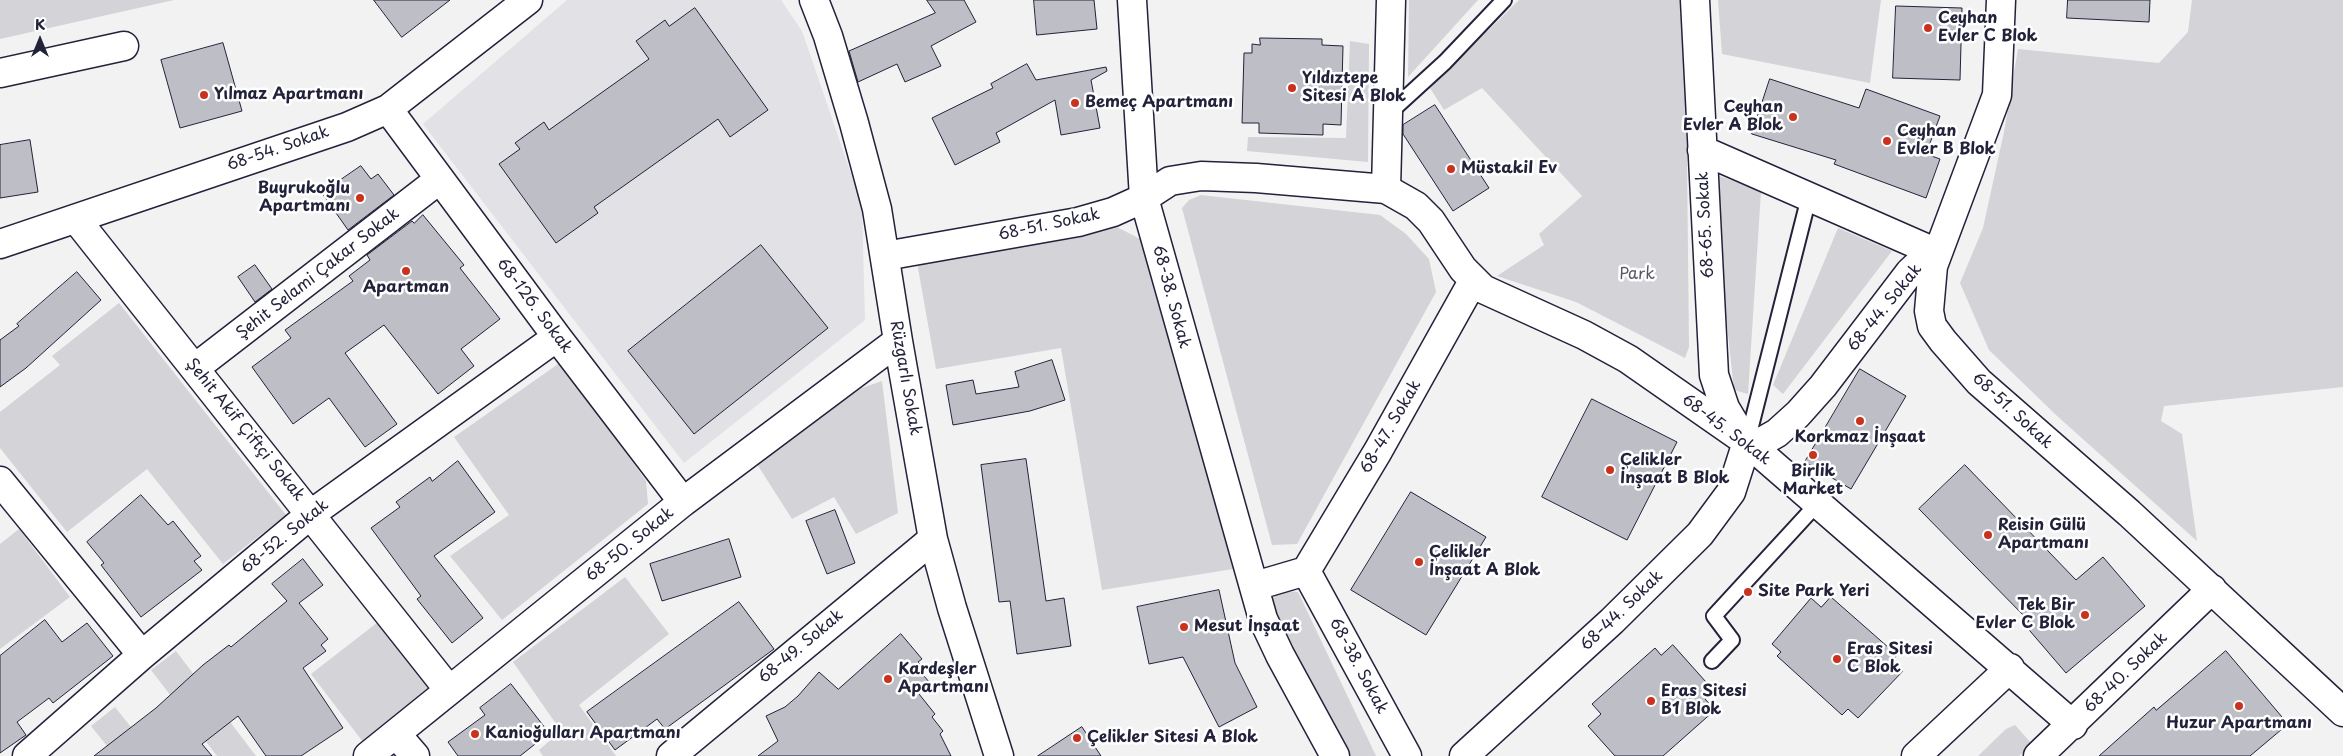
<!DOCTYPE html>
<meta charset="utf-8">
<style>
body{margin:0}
#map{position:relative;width:2343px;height:756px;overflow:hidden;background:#f2f2f3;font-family:"Playpen Sans",sans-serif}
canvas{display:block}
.north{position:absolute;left:15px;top:15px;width:50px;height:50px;-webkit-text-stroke:4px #fff;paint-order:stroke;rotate:0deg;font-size:14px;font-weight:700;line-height:20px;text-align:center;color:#22223b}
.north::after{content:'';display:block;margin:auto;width:18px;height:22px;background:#22223b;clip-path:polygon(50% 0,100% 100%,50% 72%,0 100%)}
</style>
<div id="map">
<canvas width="2343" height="756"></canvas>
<div class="north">K</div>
</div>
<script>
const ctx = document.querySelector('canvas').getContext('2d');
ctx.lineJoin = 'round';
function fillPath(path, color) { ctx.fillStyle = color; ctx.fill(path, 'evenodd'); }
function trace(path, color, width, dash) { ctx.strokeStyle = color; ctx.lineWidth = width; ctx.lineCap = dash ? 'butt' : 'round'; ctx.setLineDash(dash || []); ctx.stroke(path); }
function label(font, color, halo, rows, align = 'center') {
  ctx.font = font + ' "Playpen Sans",sans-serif'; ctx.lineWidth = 5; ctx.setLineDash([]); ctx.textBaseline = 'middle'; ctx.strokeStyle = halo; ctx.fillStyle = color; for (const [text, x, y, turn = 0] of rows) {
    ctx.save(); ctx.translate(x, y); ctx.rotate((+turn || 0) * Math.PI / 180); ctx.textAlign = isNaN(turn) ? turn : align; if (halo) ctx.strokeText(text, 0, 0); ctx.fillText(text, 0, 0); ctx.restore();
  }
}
fillPath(new Path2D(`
 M567,0H781L802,31L862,206L865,320L684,463L423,124Z`), '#e2e2e6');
fillPath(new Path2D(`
 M0,0H174L0,39Z
 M1409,0H1478L1408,77Z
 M1519,0H1686L1689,85L1687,161L1689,347L1685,358L1576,302L1497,276L1544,245L1539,234L1582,196L1482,88L1444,110L1430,88Z
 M1718,0H1881L1870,83L1722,54Z
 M2192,0H2343V387L2164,406L2161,421L2182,434L2197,541L2056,415L1989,350L1960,283L1983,228L2004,132L2018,49L2159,63L2188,32Z
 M1350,41L1369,44L1368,162L1247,151L1248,137L1346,138Z
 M1711,173L1761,191L1748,394L1734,390Z
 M1201,195L1380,215L1406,234L1429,259L1436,292L1297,544L1272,545L1182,208L1189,200Z
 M1107,222L1146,242L1233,569L1102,590L1061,348L936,369L916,257Z
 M1838,228L1892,251L1783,394L1773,385Z
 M119,303L286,515L223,564L147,469L67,532L0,448V412L60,365L52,356Z
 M561,362L646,481L648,504L502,620L450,556L509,515L454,437Z
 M882,381L898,513L856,534L834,497L792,519L755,461L862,388Z
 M19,529L70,597L0,649V544Z
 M625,577L669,634L579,705L616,756H543L539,750L561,731L513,662Z
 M1281,591L1298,592L1376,756H1343L1268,602Z
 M378,622L431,689L363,742L311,674Z
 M176,651L256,756H217L151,670Z
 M115,707L154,756H115L91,726Z
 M2015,725L2032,744L2019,756H1978L2006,729Z`), '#d3d3d8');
const building = new Path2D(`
 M374,0H450L402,37Z
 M927,0H964L976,22L931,46L941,66L905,82L897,64L858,82L849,51L935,13Z
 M1034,0H1094L1097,29L1037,35Z
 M2068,0H2150L2149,22L2067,18Z
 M1896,6L1962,8L1960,80L1893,78Z
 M695,8L768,110L730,137L718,119L594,207L598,213L556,243L499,164L520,149L515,143L544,122L549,130L649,59L636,41L665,20L669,26Z
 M1260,38L1322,39V45L1343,46L1341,125L1323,124V135L1259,133V123H1242L1244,53H1252V44L1260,45Z
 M223,43L242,111L180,128L161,60Z
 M1027,64L1036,80L1106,67L1107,71L1091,80L1100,128L1061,135L1055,100L996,133L1000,142L955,165L932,118L993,88L991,84Z
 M1770,79L1859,108L1866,89L1940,116L1926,154L1940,159L1926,198L1834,164L1836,160L1752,134Z
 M1435,105L1489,188L1453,211L1403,134V125Z
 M30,140L38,192L0,198V145Z
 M361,166L371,179L378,174L394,195L348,230L322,193Z
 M423,215L464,265L460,268L500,319L461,349L474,366L438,394L384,325L345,353L397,424L365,447L329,398L293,424L252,367L291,338L285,330L353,281L349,276L370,260L367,255L412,221L414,223Z
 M761,245L828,328L694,434L628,351Z
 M255,265L272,289L255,302L238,277Z
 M77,272L101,300L26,368L0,387V340L19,326L17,324Z
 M1052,360L1065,400L1030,411L953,425L946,385L973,380L976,394L1019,387L1015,372Z
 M1860,369L1906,396L1851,489L1805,462Z
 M1592,399L1677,442L1627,540L1542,497Z
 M1026,459L1046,601L1064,598L1071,646L1017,654L1010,601L999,602L981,465Z
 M458,461L495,512L434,556L483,618L452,643L417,599L421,596L371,528L400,507L396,502L430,477L432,481Z
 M1965,465L2076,580L2103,557L2145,606L2066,673L2024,624L2029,621L1919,509Z
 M1411,492L1486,537L1426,635L1351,590Z
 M141,495L168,525L173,521L201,556L194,561L202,570L141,617L101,565L104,563L87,542Z
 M835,510L855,563L827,574L806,521Z
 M729,539L741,577L662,601L650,564Z
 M303,559L323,585L299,603L328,639L321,645L326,651L303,668L343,728L301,756H266L238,716L202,744L212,756H94L156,708L203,665L229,645L231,647L287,601L272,584Z
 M1219,590L1235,663L1257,707L1219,727L1183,657L1149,664L1137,607Z
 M1831,597L1897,655L1892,661L1903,671L1858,718L1848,709L1842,715L1777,656L1781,652L1772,644L1811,598L1821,607Z
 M739,602L774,649L665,729L657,719L615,750L587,712Z
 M45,620L62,642L87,623L113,656L53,703L49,698L17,722L26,735L0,753V656Z
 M901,634L922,659L918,662L926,672L923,675L931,684L919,694L935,714L932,717L943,731L940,734L951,756H758L778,741L766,716L785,707L798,696L819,672L838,689Z
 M1673,645L1714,691L1705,699L1715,710L1663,756H1615L1588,726L1601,714L1592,704L1655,648L1661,655Z
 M2226,651L2288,724L2250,756H2099L2154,707L2156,710Z
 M511,684L549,733L520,756H458L448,742L485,715L480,708Z
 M1082,727L1101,756H1038Z`);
fillPath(building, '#bebec6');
trace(building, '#22223b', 1);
const lane = new Path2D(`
 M1388,114L1445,62L1504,0
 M1747,442L1809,197
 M1712,661L1732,640L1714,616L1817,504`);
const street = new Path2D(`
 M814,0L828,36L854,123L877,209L898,341L933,539L952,608L999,756
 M1132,0L1144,198L1263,619L1280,655L1335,756
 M1695,0L1714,375L1725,408L1740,433
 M2001,0L1997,95L1933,266L1929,311L1932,326L1943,341L1979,382L2129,513L2343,712
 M0,73L124,46
 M388,109L557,337L683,502
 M1702,150L1937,253
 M1386,189L1391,0
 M76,219L449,690
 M0,244L347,127L388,109L528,0
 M885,256L1078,222L1113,212L1144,198L1170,181L1201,176L1256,178L1386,189L1416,206L1431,221L1463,269L1483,289L1584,335L1628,359L1747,442L2073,725
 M195,368L440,179
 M1747,442L1763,441L1777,433L1798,414L1823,386L1910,272L1926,257L1937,253
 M0,481L142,655
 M1306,571L1378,451L1473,281
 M1255,586L1306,571L1407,756
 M396,734L415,756
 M27,756L142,655L311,514L557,337
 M368,756L683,502L898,341
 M671,756L933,539
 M1464,756L1612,621L1700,534L1731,492L1747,442
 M1916,756L2010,668
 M2038,756L2212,589`);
trace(lane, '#22223b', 18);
trace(street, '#22223b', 31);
trace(lane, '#fff', 14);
trace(street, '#fff', 28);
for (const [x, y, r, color] of [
 [1928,28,5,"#c8321e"],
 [1292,88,5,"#c8321e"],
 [204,95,5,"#c8321e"],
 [1075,103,5,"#c8321e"],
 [1793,117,5,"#c8321e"],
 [1887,141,5,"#c8321e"],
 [1451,169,5,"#c8321e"],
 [360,198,5,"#c8321e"],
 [406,271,5,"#c8321e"],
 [1860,421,5,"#c8321e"],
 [1813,455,5,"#c8321e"],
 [1610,470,5,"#c8321e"],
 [1988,535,5,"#c8321e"],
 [1419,562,5,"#c8321e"],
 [1748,592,5,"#c8321e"],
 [2085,615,5,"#c8321e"],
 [1184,627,5,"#c8321e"],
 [1837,659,5,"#c8321e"],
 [888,679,5,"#c8321e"],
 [1651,701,5,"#c8321e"],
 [2239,706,5,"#c8321e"],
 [475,734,5,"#c8321e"],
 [1077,738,5,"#c8321e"]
]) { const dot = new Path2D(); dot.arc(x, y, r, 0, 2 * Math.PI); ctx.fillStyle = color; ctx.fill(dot); trace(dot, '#fff', 2); }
label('bold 16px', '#22223b', '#fff', [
 ["Ceyhan",1938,19],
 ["Evler C Blok",1938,37],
 ["Yıldıztepe",1302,79],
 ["Sitesi A Blok",1302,97],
 ["Yılmaz Apartmanı",214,95],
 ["Bemeç Apartmanı",1085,103],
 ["Ceyhan",1783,108,"right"],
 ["Evler A Blok",1783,126,"right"],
 ["Ceyhan",1897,132],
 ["Evler B Blok",1897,150],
 ["Müstakil Ev",1461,169],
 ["Buyrukoğlu",350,189,"right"],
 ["Apartmanı",350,207,"right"],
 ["Apartman",406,288,"center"],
 ["Korkmaz İnşaat",1860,438,"center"],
 ["Çelikler",1620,461],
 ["İnşaat B Blok",1620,479],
 ["Birlik",1813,472,"center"],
 ["Market",1813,490,"center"],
 ["Reisin Gülü",1998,526],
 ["Apartmanı",1998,544],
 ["Çelikler",1429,553],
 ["İnşaat A Blok",1429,571],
 ["Site Park Yeri",1758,592],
 ["Tek Bir",2075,606,"right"],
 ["Evler C Blok",2075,624,"right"],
 ["Mesut İnşaat",1194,627],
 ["Eras Sitesi",1847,650],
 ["C Blok",1847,668],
 ["Kardeşler",898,670],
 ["Apartmanı",898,688],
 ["Eras Sitesi",1661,692],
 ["B1 Blok",1661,710],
 ["Huzur Apartmanı",2239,724,"center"],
 ["Kanioğulları Apartmanı",485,734],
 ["Çelikler Sitesi A Blok",1087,738]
], 'left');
label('16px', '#22223b', '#fff', [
 ["68-54. Sokak",278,149,-19],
 ["68-51. Sokak",1049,225,-12],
 ["68-65. Sokak",1706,225,-93],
 ["Şehit Selami Çakar Sokak",318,274,-38],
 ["68-38. Sokak",1171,297,75],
 ["68-126. Sokak",534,306,53],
 ["68-44. Sokak",1885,308,-51],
 ["Rüzgarlı Sokak",905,378,80],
 ["68-51. Sokak",2012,411,43],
 ["68-47. Sokak",1391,427,-60],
 ["Şehit Akif Çiftçi Sokak",245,430,51],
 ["68-45. Sokak",1726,430,37],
 ["68-52. Sokak",285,537,-39],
 ["68-50. Sokak",630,545,-39],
 ["68-44. Sokak",1622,611,-44],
 ["68-49. Sokak",801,647,-40],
 ["68-38. Sokak",1358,666,62],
 ["68-40. Sokak",2126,673,-44]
]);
label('16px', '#57576a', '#fff', [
 ["Park",1637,275]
]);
</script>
